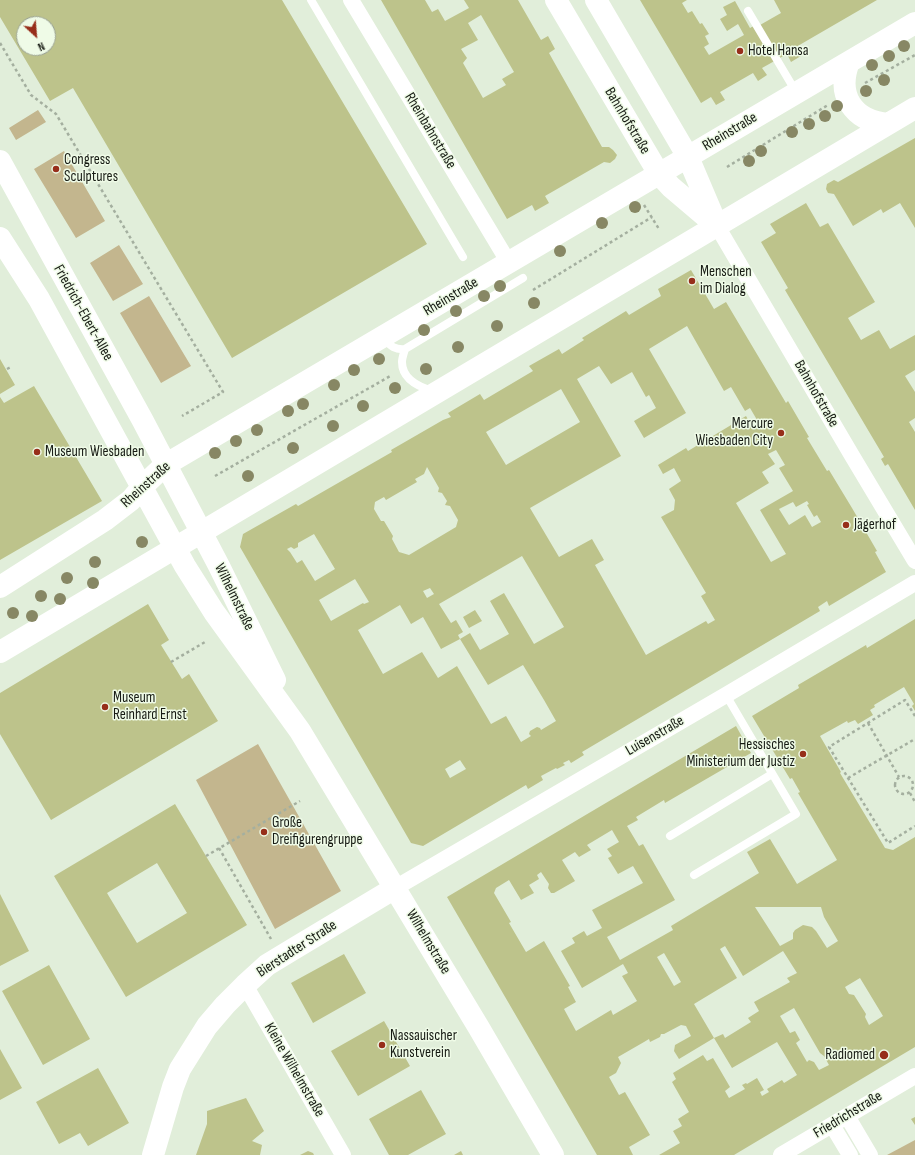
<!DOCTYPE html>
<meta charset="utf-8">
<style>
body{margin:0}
#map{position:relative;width:915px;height:1155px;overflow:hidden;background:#e1eeda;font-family:"Sofia Sans Condensed",sans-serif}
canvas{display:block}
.north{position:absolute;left:16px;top:16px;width:40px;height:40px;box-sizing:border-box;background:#effbe7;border:1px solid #99a193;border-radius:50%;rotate:154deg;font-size:11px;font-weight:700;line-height:16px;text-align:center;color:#171b14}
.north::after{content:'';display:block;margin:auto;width:14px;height:18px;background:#972e1a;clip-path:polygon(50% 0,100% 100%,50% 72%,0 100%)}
</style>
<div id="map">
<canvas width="915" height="1155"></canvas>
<div class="north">N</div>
</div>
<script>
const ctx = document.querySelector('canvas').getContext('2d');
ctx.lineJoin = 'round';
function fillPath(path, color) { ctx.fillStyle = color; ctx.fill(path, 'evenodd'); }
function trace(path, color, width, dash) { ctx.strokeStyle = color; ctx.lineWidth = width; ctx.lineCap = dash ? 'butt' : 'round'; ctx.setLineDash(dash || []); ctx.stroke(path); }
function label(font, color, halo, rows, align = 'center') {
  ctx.font = font + ' "Sofia Sans Condensed",sans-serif'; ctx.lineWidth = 3; ctx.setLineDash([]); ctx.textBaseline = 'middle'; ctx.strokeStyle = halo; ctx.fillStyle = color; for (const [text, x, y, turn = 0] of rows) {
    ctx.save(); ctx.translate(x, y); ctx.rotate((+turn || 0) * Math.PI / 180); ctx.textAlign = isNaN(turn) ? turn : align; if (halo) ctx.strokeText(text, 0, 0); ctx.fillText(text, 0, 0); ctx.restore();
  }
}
fillPath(new Path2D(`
 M38,110L46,122L16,140L9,128Z
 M64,151L105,221L76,238L34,169Z
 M119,245L143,284L113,301L90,263Z
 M149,296L191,366L161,383L120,313Z
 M258,744L341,891L275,929L196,780Z
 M915,1140V1155H887Z`), '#c3b68e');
fillPath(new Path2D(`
 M0,0H282L427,244L232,358L73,88L50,101L0,17ZM24,24H48V48H24Z
 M381,0H425L432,12L438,9L445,21L469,8L464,0H518L541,40L548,36L555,49L549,53L554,62L602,147H609L613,150L617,155L615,159L610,163L604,162L545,196L549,203L535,211L532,205L507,219ZM481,15L514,72L502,79L506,85L483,98L463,63L467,58L461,49L478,40L468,23Z
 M640,0H687L682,3L688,13L692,11L700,24L702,23L709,34L705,36L709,44L704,47L709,55L744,35L738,24L727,31L720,19L727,15L723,7L735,1L750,28L759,23L760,25L781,13L774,0H877L796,47L801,56L791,62L787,54L762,68L767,75L758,81L753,73L720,92L725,100L716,105L711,97L701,103Z
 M915,138V228L900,203L883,213L881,209L853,226L834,194L828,193L826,189L827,184L834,180L838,182Z
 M806,203L820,227L828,223L875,302L848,318L861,340L879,330L890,349L915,335V370L905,376L915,392V418L909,422L915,432V510L888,464L885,466L881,459L884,457L785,290L788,288L761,242L776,233L770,224Z
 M691,270L714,309L726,302L786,403L788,401L809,437L807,438L827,471L829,470L852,508L877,551L875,552L886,572L829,606L827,601L818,607L820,611L582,752L584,755L571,763L569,760L563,763L565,765L557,769L556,768L541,776L543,780L528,789L526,785L423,846L411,843L240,547L243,534L296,504L298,506L392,452L391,450L443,420L451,417L448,413L480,394L484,400L533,371L529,366L559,349L562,354L584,340L582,338L626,311L629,315L661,296L658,289ZM687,326L724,391L731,387L745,411L750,408L760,425L753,428L746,416L688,451L686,448L658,465L663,474L674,468L681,481L669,489L675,500L674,510L661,517L706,593L701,596L715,620L708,624L706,621L646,655L595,565L604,560L592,539L559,557L530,508L621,456L577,379L599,366L611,384L632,372L646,397L649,395L656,408L634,421L644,438L686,413L649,349ZM561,389L580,422L506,465L486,432ZM776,450L785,465L779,468L793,491L760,510L786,554L771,562L736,503L769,483L762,472L775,464L768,454ZM427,467L439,488L438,492L442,493L447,501L445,505L450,506L458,520L456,527L409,555L399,552L392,539L393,536L384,521H381L374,509L375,502L384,497L386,500L417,482L415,479L424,474ZM807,501L809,504L807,505L814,517L817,515L821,522L812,527L805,515L789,525L779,509L793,502L796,507ZM314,534L335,569L315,581L302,560L297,563L290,552L287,549L291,547L294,549L298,547V543ZM522,556L564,627L534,644L504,593L490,601L509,634L480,650L470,633L460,639L488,685L523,665L544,700L556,721L541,730L540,728L537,727L530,731L529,734L531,736L521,742L506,716L491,724L457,666L438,678L422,652L383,674L358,630L400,605L411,624L423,617L441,649L460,639L458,635L463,632L456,620L451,623L439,604ZM355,579L369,602L364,604L363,603L331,621L319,600ZM430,588L434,594L427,598L423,591ZM460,760L466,769L450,778L445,769Z
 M0,359L15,385L0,394Z
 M34,386L102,501L0,560V397L4,403Z
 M148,604L169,640L161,645L182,679L189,674L218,721L51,820L0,734V693Z
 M475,610L482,621L469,628L463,617Z
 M915,619V711L912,706L914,704L904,687L874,705L875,707L870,710L873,715L858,724L855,720L848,723L847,721L820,736L841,772L840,773L885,848L893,850L915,837V1047L734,1155H659L680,1143L673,1131L682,1126L678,1119L689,1112L672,1082L676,1079L673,1073L703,1055L707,1061L713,1058L730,1087L725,1091L729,1098L745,1089L742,1085L746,1083L747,1084L757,1078L764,1090L760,1092L762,1096L769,1092L767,1089L782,1080L784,1083L797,1075L777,1042L732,1068L714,1038L723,1034L725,1038L751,1022L748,1018L759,1011L754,1002L790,982L787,978L797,973L783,951L743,976L725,946L720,949L737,978L694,1004L714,1038L679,1059L674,1051L675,1045L691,1036L686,1026L681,1025L664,1034H661L660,1037L650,1042L649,1039L644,1042L618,1057L621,1063L616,1073L609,1077L619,1095L625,1092L650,1135L629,1147L633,1155H597L447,897L736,726L751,753L665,803L664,800L636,817L638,820L627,826L639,846L643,844L675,900L607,937L620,960L673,930L671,926L759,873L747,852L770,839L797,884L837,860L798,793L800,792L792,778L790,779L752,716L799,688L798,685L866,645L867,648ZM612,830L619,842L607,849L612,856L608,858L618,874L633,866L643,883L592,910L602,928L587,936L584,931L572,938L575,943L561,951L582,988L623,964L628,973L622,976L637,1001L613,1015L611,1010L576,1031L564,1009L576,1002L568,987L570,986L544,941L526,952L509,923L511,922L494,893L496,888L509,880L521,900L534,893L529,885L539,879L537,875L541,872L549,884L548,888L551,893H554L575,881L562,860L575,852L579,857L591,850L587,845ZM755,907H821L824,917L838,941L827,948L816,931L812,927L803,925L795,930L793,933V939L780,946ZM664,953L681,982L674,986L657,957ZM860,978L883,1016L869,1025L865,1017L866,1014L854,995L849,994L845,987ZM794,1008L820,1053L824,1056L829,1065L819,1070L814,1062L809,1060L807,1062L796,1043L800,1040L795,1031L790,1033L780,1016Z
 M175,804L247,925L126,997L54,876ZM157,863L187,913L137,943L107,893Z
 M0,894L29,951L0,966Z
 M344,954L366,993L313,1023L291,983Z
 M49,965L90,1039L43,1065L2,991Z
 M384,1021L410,1066L358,1096L331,1051Z
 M0,1049L22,1088L0,1100Z
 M98,1068L129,1123L88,1146L80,1133L59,1144L36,1102Z
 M421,1090L446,1134L408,1155H389L369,1119Z
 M246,1098L264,1131L252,1141L262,1145L260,1155H196L207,1124V1111Z
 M915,1117V1125L911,1119Z
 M308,1151L313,1153L314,1155H300Z
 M461,1151L463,1155H454Z`), '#bdc38b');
trace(new Path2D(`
 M0,43L31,95L56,114L223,392L182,416
 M865,83L915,55
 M727,167L828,105
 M644,205L659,229
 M533,290L652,217
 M7,369L11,367
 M215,476L392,375
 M171,662L205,642
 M915,716L905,700L829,747L888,843L915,826
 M868,723L899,777
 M895 785a9 9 0 1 1 18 0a9 9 0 1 1-18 0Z
 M848,778L915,739
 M910,793L915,802
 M219,848L271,939
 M206,856L300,801`), '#a4af9f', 2.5, [3, 3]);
trace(new Path2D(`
 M311,0L463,257
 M748,11L796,92
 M383,338C391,346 394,350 405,349L523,278
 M405,349C404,353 402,358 402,362C402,379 419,387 433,391
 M670,836L772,774
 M694,875L796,814L726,695`), '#fff', 8);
trace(new Path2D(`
 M351,0L509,263
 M717,226L851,454L915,561
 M395,888L726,695L915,583
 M245,985L343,1155
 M847,1116L870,1155
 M832,1125L850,1155
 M781,1155L915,1076`), '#fff', 16);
trace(new Path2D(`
 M556,0L659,174L671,187L717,226
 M596,0L688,157L716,223
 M849,62C836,95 853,121 888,124
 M0,161L143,421L219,566L275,680
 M0,238L39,299L185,566L214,612L300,731L479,1028L553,1155
 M0,587L105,520L131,500L142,487L165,465L915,23
 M0,652L915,108
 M153,1155L173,1087L180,1069L207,1026L225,1005L245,985L267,965L295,948L395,888`), '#fff', 22);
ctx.fillStyle = '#878764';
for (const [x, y] of [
 [904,46],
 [889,56],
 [872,65],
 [884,80],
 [866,91],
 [837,106],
 [825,116],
 [809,124],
 [792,132],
 [761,151],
 [749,161],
 [635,207],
 [602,223],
 [560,251],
 [500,286],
 [484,296],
 [534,303],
 [456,311],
 [497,326],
 [424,330],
 [458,347],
 [379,359],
 [426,369],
 [354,370],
 [334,385],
 [395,388],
 [303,404],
 [363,406],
 [288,411],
 [333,426],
 [257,430],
 [236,441],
 [293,448],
 [215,453],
 [248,476],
 [142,542],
 [95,562],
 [67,578],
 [93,583],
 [41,596],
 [60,599],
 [13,613],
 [32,616]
]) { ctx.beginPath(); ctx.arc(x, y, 6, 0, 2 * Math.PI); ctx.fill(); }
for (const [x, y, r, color] of [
 [740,51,4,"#972e1a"],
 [56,169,4,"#972e1a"],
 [692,281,4,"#972e1a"],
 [781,433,4,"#972e1a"],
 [37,452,4,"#972e1a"],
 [846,525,4,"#972e1a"],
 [105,707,4,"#972e1a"],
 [803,754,4,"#972e1a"],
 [264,832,4,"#972e1a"],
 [382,1045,4,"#972e1a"],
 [884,1055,5,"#972e1a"]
]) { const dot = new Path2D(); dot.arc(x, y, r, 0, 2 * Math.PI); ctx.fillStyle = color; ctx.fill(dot); trace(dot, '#effbe7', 1.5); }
label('15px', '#171b14', '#effbe7', [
 ["Hotel Hansa",748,51],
 ["Congress",64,160],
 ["Sculptures",64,177],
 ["Menschen",700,272],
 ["im Dialog",700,289],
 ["Mercure",773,424,"right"],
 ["Wiesbaden City",773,441,"right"],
 ["Museum Wiesbaden",45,452],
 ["Jägerhof",854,525],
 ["Museum",113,698],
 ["Reinhard Ernst",113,715],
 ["Hessisches",795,745,"right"],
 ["Ministerium der Justiz",795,762,"right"],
 ["Große",272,823],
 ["Dreifigurengruppe",272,840],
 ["Nassauischer",390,1036],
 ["Kunstverein",390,1053],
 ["Radiomed",875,1055,"right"]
], 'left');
label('15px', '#171b14', '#effbe7', [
 ["Bahnhofstraße",627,121,59],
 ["Rheinbahnstraße",430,131,59],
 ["Rheinstraße",730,132,-31],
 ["Rheinstraße",451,297,-31],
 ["Friedrich-Ebert-Allee",83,313,61],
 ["Bahnhofstraße",816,394,60],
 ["Rheinstraße",146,485,-42],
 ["Wilhelmstraße",234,597,64],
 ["Luisenstraße",655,736,-30],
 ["Wilhelmstraße",428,942,59],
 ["Bierstadter Straße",297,949,-33],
 ["Kleine Wilhelmstraße",294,1070,60],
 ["Friedrichstraße",848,1115,-31]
]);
</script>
